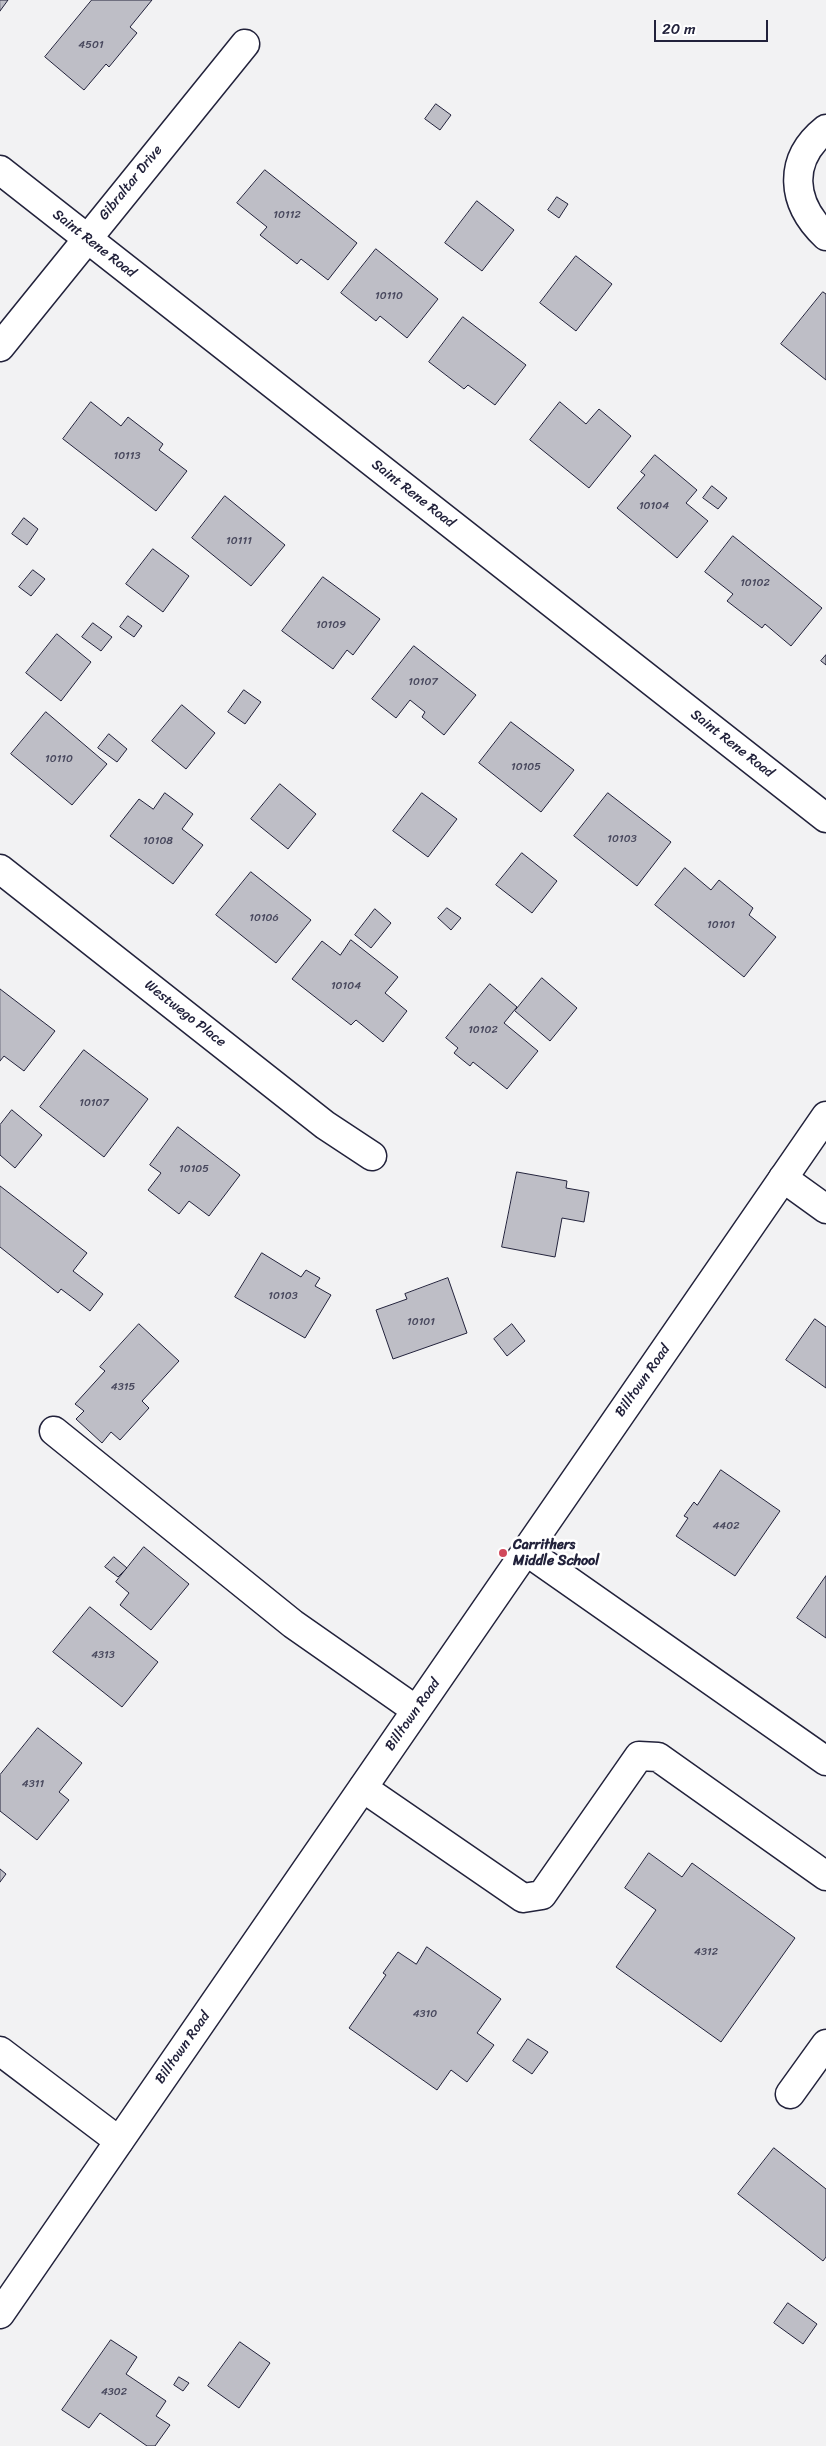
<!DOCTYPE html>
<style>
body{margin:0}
#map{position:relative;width:826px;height:2446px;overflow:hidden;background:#f2f2f3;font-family:Sriracha,sans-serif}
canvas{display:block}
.scale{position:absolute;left:654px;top:20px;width:114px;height:22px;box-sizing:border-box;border:2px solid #22223b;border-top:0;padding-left:6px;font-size:15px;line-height:18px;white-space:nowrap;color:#22223b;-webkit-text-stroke:4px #fff;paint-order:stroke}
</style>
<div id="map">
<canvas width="826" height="2446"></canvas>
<div class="scale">20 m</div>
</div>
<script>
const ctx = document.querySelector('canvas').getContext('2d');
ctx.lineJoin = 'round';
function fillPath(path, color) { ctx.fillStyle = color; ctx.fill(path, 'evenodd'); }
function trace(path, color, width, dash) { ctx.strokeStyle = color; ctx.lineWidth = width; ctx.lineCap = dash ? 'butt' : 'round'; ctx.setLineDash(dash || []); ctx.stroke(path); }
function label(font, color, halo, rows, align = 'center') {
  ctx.font = font + ' Sriracha,sans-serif'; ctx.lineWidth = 5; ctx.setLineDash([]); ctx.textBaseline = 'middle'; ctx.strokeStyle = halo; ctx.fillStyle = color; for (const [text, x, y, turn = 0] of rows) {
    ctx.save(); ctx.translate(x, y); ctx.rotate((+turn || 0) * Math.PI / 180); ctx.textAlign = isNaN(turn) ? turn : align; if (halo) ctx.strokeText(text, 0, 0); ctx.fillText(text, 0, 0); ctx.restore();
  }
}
const building = new Path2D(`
 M0,0H8L0,11Z
 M92,0H152L130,27L137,33L109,67L106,64L84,90L45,57Z
 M436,104L451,115L440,130L425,119Z
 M265,170L357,243L328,280L301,259L297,264L260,235L267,227L237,203Z
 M557,197L568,204L559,218L548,210Z
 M477,201L514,230L482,271L445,243Z
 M376,249L438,299L407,338L380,316L376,321L341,293Z
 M576,256L612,284L576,331L540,303Z
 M823,292L826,294V380L781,344Z
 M463,317L526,365L495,405L468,385L464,389L429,362Z
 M91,402L121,426L128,417L163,444L159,450L187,471L156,511L63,439Z
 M560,402L586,424L599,409L631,436L589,488L530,440Z
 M655,455L697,490L686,503L708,521L677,558L617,508L645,475L641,472Z
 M712,486L727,498L718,509L703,498Z
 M225,496L285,545L251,586L192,538Z
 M24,518L38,529L27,545L12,534Z
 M733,536L822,608L791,646L765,624L762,628L727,601L733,594L705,572Z
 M153,549L189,576L163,612L126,584Z
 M33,570L45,579L31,596L19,587Z
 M323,577L380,619L353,655L347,650L333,669L282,631Z
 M128,616L142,626L134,637L120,627Z
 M93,623L112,637L101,651L82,637Z
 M57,634L91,662L61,701L26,673Z
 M414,646L476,695L444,735L422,717L425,712L410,700L396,718L372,699Z
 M826,655V665L821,661Z
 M244,690L261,702L245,724L228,712Z
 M182,705L215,733L186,769L152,741Z
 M46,712L107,764L72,805L11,754Z
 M511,722L574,770L541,812L479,763Z
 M109,734L127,749L117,762L98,748Z
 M280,784L316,814L288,849L251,819Z
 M165,793L193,814L182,829L203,845L173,884L110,836L139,799L153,809Z
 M422,793L457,819L428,857L393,831Z
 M608,793L671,842L637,886L574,836Z
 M522,853L557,881L532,913L496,885Z
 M685,868L711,890L719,880L753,908L749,915L776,937L744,977L655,905Z
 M251,872L311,920L276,963L216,915Z
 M447,908L461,918L451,930L438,918Z
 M375,909L391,923L371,948L355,935Z
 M351,940L398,977L385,993L407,1011L383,1042L356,1020L351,1025L292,979L322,941L340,955Z
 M542,978L577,1008L550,1041L515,1011Z
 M490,984L517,1007L504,1023L538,1051L507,1089L473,1062L470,1066L454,1053L458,1048L446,1038Z
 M0,989L55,1031L24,1071L4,1056L0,1061Z
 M84,1050L148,1099L104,1157L40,1107Z
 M12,1110L42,1135L15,1168L0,1155V1125Z
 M178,1127L240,1175L209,1216L189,1201L179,1214L148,1190L161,1173L150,1165Z
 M517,1172L567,1181L566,1188L589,1192L584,1222L562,1218L555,1257L502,1247Z
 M0,1186L87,1253L73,1271L103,1294L90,1311L61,1289L58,1293L0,1247Z
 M262,1253L301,1277L306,1270L320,1278L315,1286L331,1295L305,1338L235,1297Z
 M448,1278L467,1333L393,1359L376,1310L407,1299L405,1294Z
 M815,1319L826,1327V1388L786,1360Z
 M139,1324L179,1361L142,1401L149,1408L120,1440L111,1432L102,1443L76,1419L84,1411L75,1404L105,1371L100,1367Z
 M512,1324L525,1341L507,1356L494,1339Z
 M721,1470L780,1511L735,1576L676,1536L688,1518L684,1516L694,1502L697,1505Z
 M144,1547L189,1584L151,1630L120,1605L129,1593L116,1582Z
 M114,1557L127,1568L118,1577L105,1567Z
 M826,1576V1638L797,1618Z
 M90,1607L158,1662L122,1707L53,1652Z
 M38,1728L82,1763L59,1792L69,1800L37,1840L0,1811V1775Z
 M649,1853L682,1877L692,1863L795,1938L721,2042L616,1967L656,1910L625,1888Z
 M0,1869L6,1874L0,1882Z
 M427,1947L501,1999L477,2033L494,2045L467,2082L451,2070L437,2090L349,2028L386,1975L383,1973L398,1952L416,1964Z
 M528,2039L548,2052L532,2074L513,2061Z
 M774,2148L826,2189V2257L823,2261L738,2194Z
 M788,2303L817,2324L803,2344L774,2323Z
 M111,2340L137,2357L126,2374L166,2401L156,2416L170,2425L155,2446H147L100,2413L89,2428L62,2410Z
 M240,2342L270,2363L239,2408L208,2386Z
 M179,2377L189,2383L183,2391L174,2385Z`);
fillPath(building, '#bebec6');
trace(building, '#22223b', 1);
const minor = new Path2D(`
 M826,129C787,160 791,203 826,236
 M0,170L826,818
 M0,347L245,44
 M0,869L325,1125L372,1156
 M783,1178L826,1209
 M54,1431L293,1624L416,1710
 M526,1551L826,1761
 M363,1788L523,1898L542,1895L639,1756L658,1757L826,1876
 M0,2051L119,2141
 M790,2094L826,2044`);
const major = new Path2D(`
 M0,2314L826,1116`);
trace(minor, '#22223b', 31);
trace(major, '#22223b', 31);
trace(minor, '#fff', 28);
trace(major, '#fff', 28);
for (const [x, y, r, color] of [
 [503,1553,5,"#d1495b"]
]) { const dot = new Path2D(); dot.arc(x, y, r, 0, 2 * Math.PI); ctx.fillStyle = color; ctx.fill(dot); trace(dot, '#fff', 2); }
label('11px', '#49495e', null, [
 ["4501",91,45],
 ["10112",287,215],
 ["10110",389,296],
 ["10113",127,456],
 ["10104",654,506],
 ["10111",239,541],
 ["10102",755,583],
 ["10109",331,625],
 ["10107",423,682],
 ["10110",59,759],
 ["10105",526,767],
 ["10103",622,839],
 ["10108",158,841],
 ["10106",264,918],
 ["10101",721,925],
 ["10104",346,986],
 ["10102",483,1030],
 ["10107",94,1103],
 ["10105",194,1169],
 ["10103",283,1296],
 ["10101",421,1322],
 ["4315",123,1387],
 ["4402",726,1526],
 ["4313",103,1655],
 ["4311",33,1784],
 ["4312",706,1952],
 ["4310",425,2014],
 ["4302",114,2392]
]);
label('14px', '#22223b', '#fff', [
 ["Gibraltar Drive",131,183,-51],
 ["Saint Rene Road",94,244,38],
 ["Saint Rene Road",413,494,38],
 ["Saint Rene Road",732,744,38],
 ["Westwego Place",185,1014,38],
 ["Billtown Road",643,1381,-55],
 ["Billtown Road",413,1715,-55],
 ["Billtown Road",183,2048,-55]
]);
label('bold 14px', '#22223b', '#fff', [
 ["Carrithers",513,1545],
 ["Middle School",513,1561]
], 'left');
</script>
